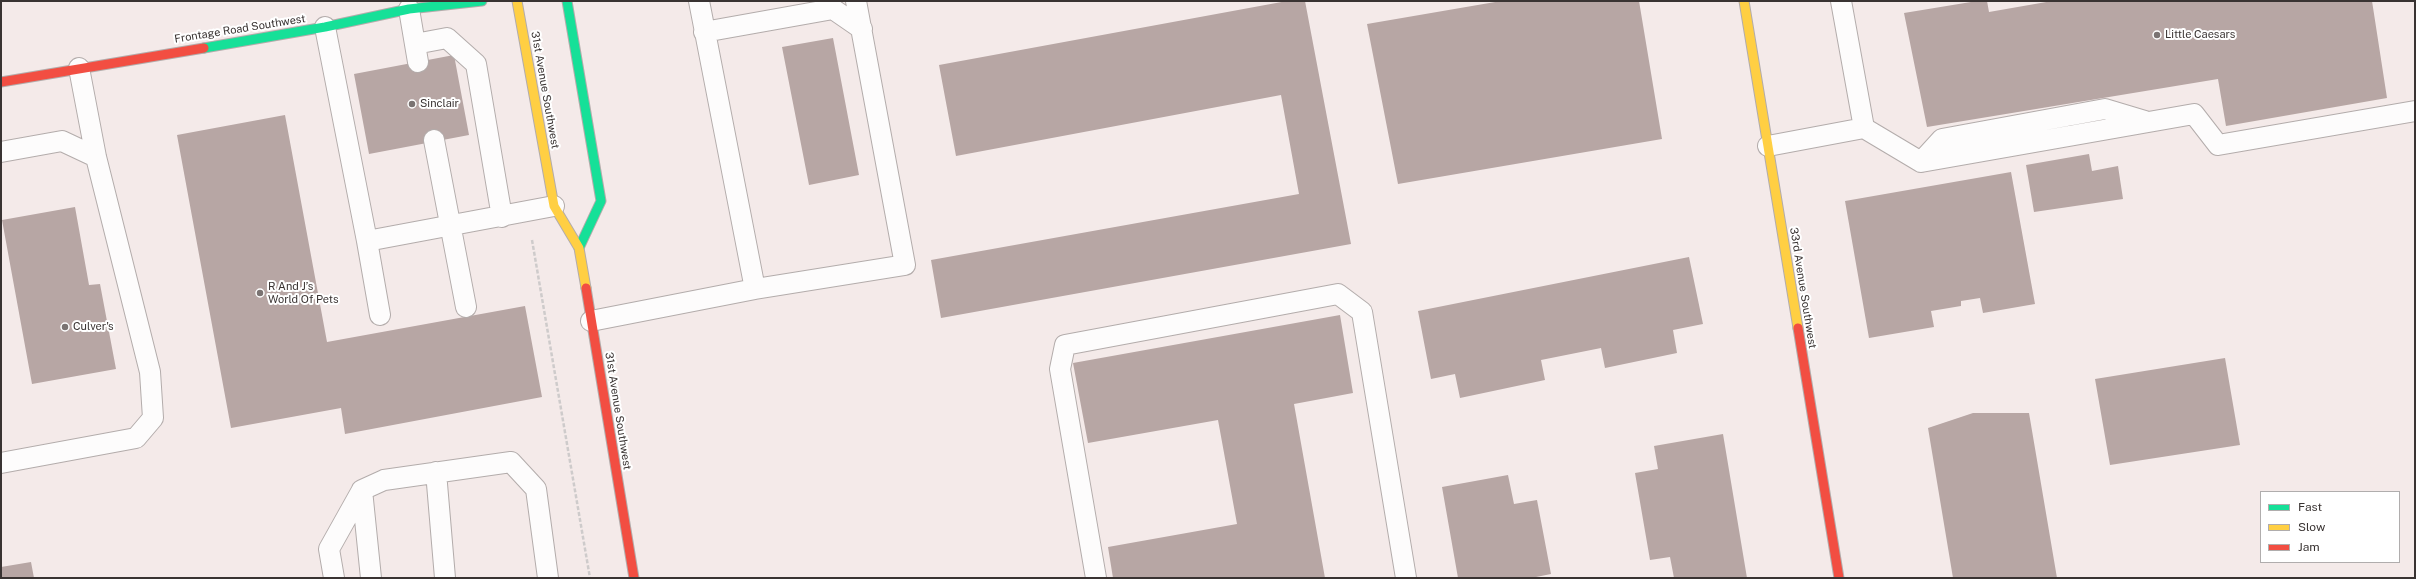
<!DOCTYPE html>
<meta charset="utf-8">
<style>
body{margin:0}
#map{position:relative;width:2416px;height:579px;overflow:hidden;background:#f4eae9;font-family:"Public Sans",sans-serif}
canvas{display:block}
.frame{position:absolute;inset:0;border:2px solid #393332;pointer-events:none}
.legend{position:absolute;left:2260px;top:491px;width:140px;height:72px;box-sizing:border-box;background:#fff;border:1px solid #b0adad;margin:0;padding:5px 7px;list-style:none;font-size:12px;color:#393332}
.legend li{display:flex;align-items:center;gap:8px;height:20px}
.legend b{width:20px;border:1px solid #b0adad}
</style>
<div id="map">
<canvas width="2416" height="579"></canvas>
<div class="frame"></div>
<ul class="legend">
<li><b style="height:5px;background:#16e098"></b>Fast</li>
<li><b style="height:5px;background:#ffcf43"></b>Slow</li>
<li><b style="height:5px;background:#f24e42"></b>Jam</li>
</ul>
</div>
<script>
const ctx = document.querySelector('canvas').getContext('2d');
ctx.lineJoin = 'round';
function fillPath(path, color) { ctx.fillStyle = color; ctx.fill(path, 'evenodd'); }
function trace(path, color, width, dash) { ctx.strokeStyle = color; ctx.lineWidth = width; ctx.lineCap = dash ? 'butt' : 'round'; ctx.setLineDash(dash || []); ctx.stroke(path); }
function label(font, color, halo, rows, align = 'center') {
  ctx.font = font + ' "Public Sans",sans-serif'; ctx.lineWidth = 4; ctx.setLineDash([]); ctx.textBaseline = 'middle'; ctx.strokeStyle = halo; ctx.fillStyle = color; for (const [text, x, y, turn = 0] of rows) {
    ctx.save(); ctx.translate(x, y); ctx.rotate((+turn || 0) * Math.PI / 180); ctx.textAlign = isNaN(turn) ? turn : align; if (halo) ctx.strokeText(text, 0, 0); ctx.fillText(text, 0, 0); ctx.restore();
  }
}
fillPath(new Path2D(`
 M1287,1H1305L1351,244L941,318L931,260L1299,194L1281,95L956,156L939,65Z
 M1501,1H1639L1662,139L1398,184L1367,24Z
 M1977,1H1987L1989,12L2052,1H2372L2387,98L2226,126L2218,79L1927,127L1904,13Z
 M833,38L859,175L809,185L782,47Z
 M454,55L469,135L369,154L354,74Z
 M285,115L327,342L525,306L542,397L345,434L341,408L231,428L177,135Z
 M2089,154L2092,171L2118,166L2123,199L2034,212L2026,165Z
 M2011,172L2035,304L1983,313L1980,298L1961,301V306L1931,311L1934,327L1869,338L1845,201Z
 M75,207L89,285L100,284L116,369L32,384L2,220Z
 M1689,257L1703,324L1673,330L1677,353L1605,368L1601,348L1541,360L1545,380L1460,398L1455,374L1431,379L1418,311Z
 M1340,315L1353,393L1294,404L1325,578H1113L1108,547L1237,524L1218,420L1088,443L1073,363Z
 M2225,358L2240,445L2110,465L2095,379Z
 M1973,413H2029L2057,578H1953L1928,428Z
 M1723,434L1747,578H1674L1670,557L1650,560L1635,473L1658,469L1654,446Z
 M1508,475L1514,504L1537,500L1551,574L1531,578H1458L1442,487Z
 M31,562L34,578H1V567Z`), '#b7a6a4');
const lane = new Path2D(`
 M699,1L755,289
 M1841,1L1864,128
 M409,9L418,62
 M325,27L367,241L554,206
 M704,32L833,9L862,29
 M415,44L447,38L476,64L502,217
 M434,140L466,307
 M1768,146L1864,128L1921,162L2194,114L2218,145L2415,111
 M1,152L62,141L96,157
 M1921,162L1942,139L2105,109L2145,121
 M367,241L380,315
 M591,321L755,289L905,265L856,1
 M1,463L136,438L153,418L150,372L96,157L79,68
 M436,472L445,578
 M334,578L329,549L362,490
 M371,578L362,490L384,480L511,462L536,489L548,578
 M1096,578L1060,369L1065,345L1338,294L1362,312L1406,578`);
const fast = new Path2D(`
 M567,1L601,201L579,248
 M204,48L325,27L409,9L482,1`);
const slow = new Path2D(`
 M517,1L554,206L579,248L586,288
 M1744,1L1798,328`);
const jam = new Path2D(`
 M1,82L204,48
 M586,288L634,578
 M1798,328L1839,578`);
trace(lane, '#b3acab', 22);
trace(fast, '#b3acab', 11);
trace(slow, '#b3acab', 11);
trace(jam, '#b3acab', 11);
trace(new Path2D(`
 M532,240L590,578`), '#cecbcb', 2.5, [4, 2]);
trace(lane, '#fdfcfc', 20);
trace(fast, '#16e098', 9);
trace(slow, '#ffcf43', 9);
trace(jam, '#f24e42', 9);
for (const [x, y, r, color] of [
 [2157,35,4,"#7a7372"],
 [412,104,4,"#7a7372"],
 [260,293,4,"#7a7372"],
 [65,327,4,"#7a7372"]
]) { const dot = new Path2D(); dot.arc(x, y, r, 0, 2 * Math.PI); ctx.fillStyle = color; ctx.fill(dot); trace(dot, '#fff', 1.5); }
label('11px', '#393332', '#fff', [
 ["Frontage Road Southwest",240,29,-9],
 ["31st Avenue Southwest",545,90,80],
 ["33rd Avenue Southwest",1803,288,81],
 ["31st Avenue Southwest",618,411,81]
]);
label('11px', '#393332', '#fff', [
 ["Little Caesars",2165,35],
 ["Sinclair",420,104],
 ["R And J’s",268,287],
 ["World Of Pets",268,300],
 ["Culver's",73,327]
], 'left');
</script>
